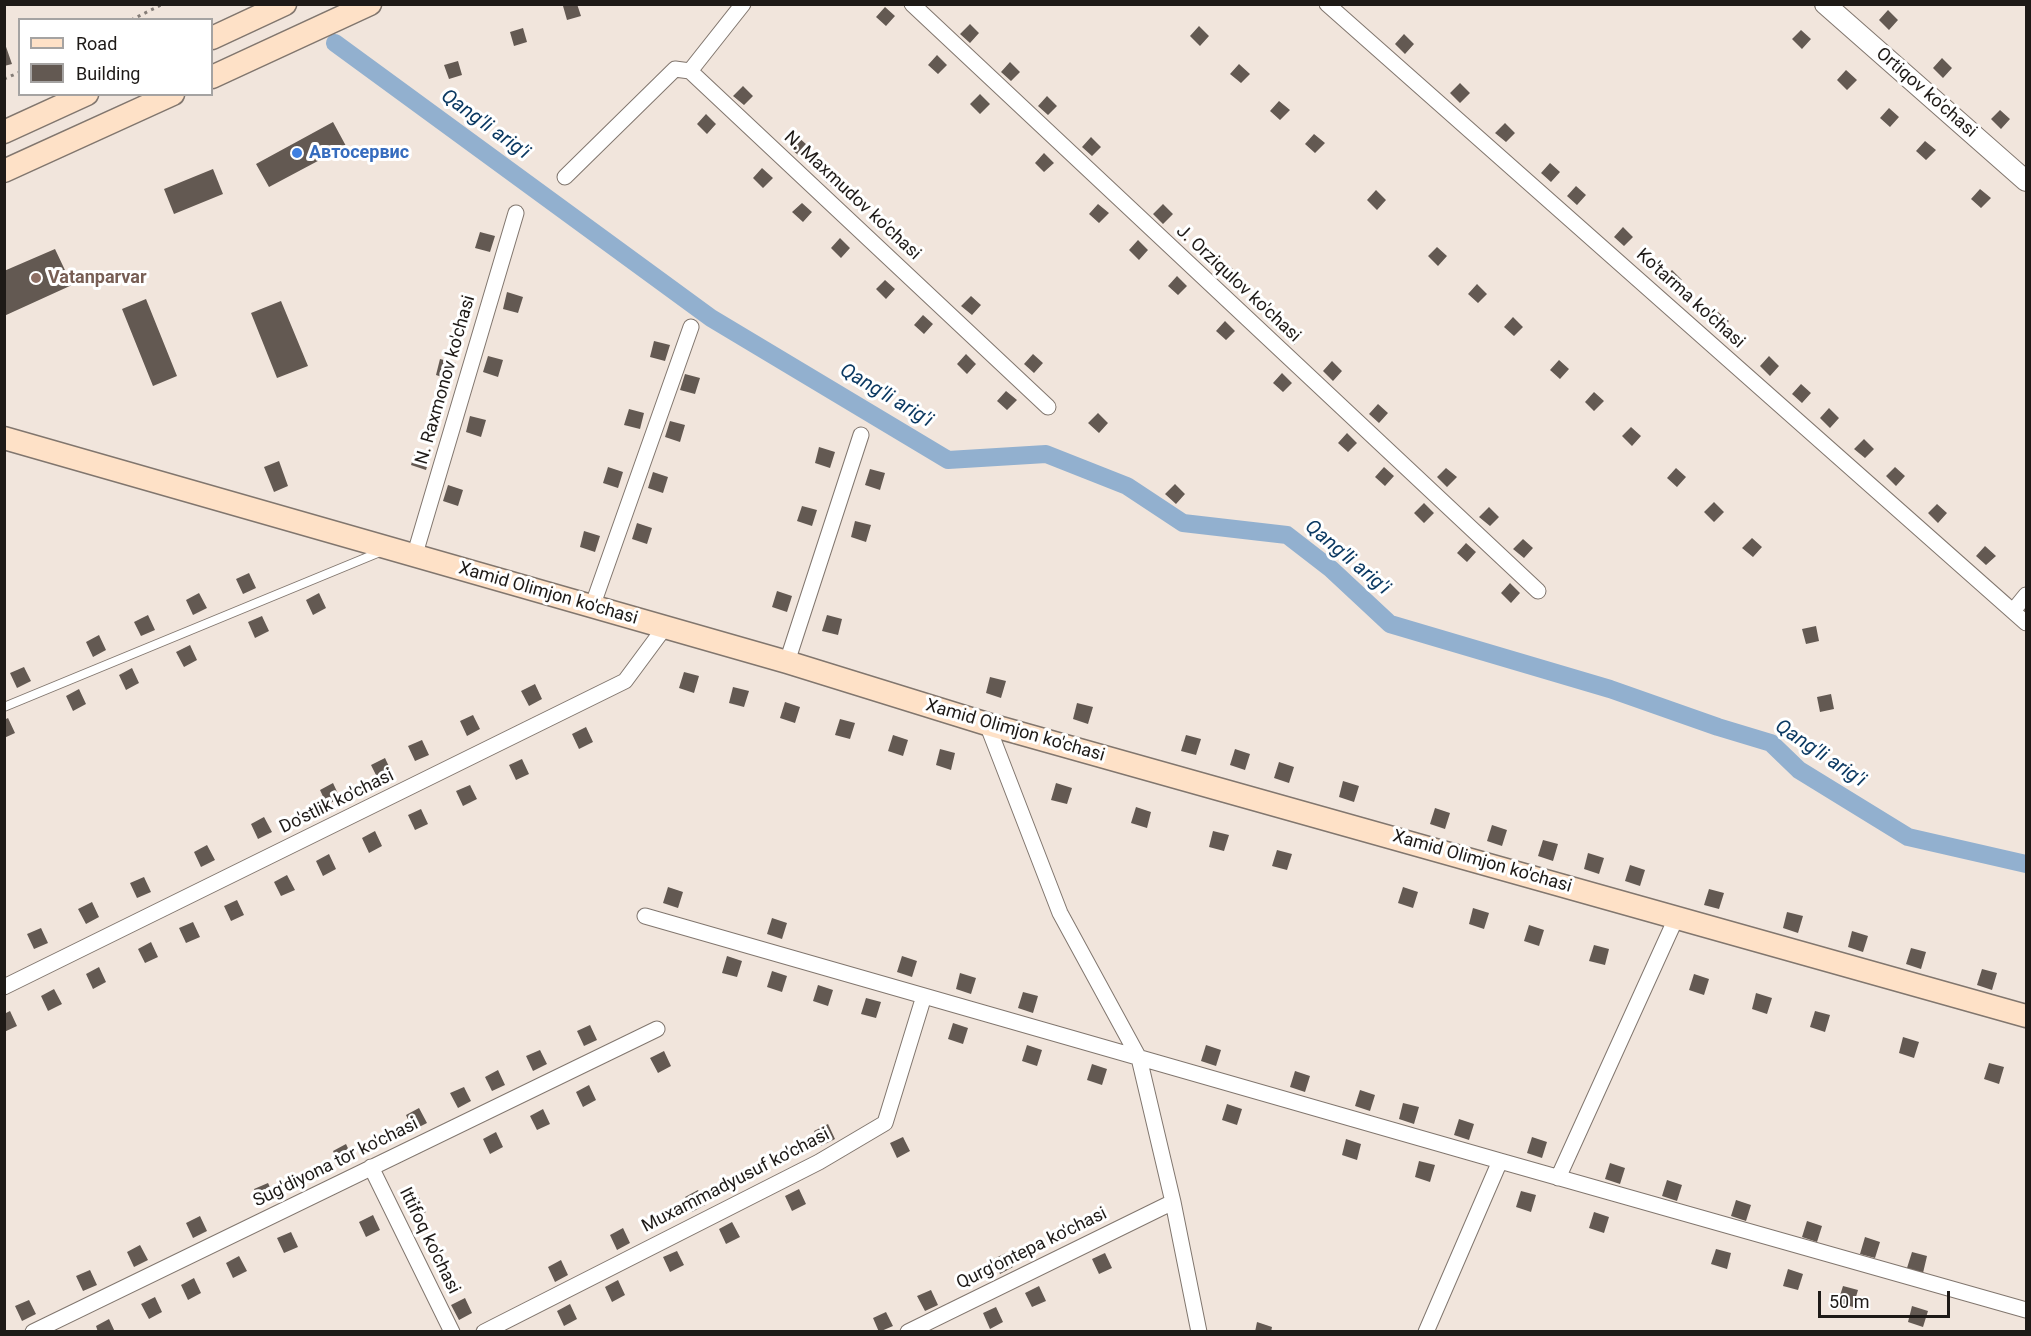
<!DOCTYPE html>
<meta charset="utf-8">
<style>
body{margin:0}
#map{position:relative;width:2031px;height:1336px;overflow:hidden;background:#f1e5dc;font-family:Roboto,sans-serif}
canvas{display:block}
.frame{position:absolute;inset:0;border:6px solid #1e1a17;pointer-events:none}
.legend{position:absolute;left:18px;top:18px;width:195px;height:78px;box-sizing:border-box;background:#fff;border:2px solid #a5a3a2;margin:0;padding:8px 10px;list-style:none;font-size:18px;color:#1e1a17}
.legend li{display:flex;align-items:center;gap:12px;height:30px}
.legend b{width:30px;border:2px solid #a5a3a2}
.scale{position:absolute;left:1818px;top:1291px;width:132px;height:27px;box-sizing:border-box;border:3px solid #1e1a17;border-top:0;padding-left:8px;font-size:18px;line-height:21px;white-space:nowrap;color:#1e1a17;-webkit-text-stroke:4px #fff;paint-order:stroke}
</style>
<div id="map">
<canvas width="2031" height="1336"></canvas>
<div class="frame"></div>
<ul class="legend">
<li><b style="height:8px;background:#fee1c7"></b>Road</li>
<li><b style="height:16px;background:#635952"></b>Building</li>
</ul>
<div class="scale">50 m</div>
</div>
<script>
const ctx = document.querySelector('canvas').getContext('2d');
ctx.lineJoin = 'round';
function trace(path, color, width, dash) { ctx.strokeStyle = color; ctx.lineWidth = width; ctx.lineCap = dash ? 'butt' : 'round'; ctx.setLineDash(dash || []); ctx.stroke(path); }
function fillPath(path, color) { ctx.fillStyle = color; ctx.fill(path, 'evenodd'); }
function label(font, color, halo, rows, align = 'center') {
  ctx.font = font + ' Roboto,sans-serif'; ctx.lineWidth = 6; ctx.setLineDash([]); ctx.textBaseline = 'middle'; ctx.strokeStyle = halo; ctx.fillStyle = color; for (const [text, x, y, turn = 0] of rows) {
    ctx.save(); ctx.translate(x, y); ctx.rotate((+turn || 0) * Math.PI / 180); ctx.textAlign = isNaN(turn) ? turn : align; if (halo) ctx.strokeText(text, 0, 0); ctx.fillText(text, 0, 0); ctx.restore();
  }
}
trace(new Path2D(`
 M335,43L711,318L948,460L1046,454L1127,486L1183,523L1287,535L1331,569L1390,624L1610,689L1718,727L1771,743L1799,770L1908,837L2026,864`), '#92b0cf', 18);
fillPath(new Path2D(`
 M568,4H577L581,16L567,20L563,6Z
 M885,7L895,16L886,26L876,17Z
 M1888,10L1898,20L1889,30L1879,20Z
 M970,24L979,33L970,43L960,34Z
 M1199,26L1209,36L1200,46L1190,36Z
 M523,28L527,42L514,46L510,32Z
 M1801,30L1811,39L1802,49L1792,39Z
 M1404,34L1414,44L1405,54L1395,44Z
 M4,41L12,64L4,66Z
 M937,55L947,65L938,74L928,65Z
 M1942,58L1952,68L1943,78L1933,68Z
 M458,61L462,75L449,79L444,65Z
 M1010,62L1020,72L1011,81L1001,72Z
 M1239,64L1250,74L1241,83L1230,74Z
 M1846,70L1857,80L1847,90L1837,80Z
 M1460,83L1470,93L1460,103L1450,93Z
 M743,86L753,96L744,105L733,96Z
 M980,94L990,104L980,114L970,104Z
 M1047,96L1057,106L1048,115L1038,106Z
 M1279,101L1290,110L1280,120L1270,111Z
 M1889,108L1899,117L1890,127L1880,118Z
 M2000,110L2010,119L2001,129L1991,119Z
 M706,114L716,124L707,134L697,124Z
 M333,122L346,146L269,187L256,164Z
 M1505,123L1515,133L1506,142L1495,133Z
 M1314,134L1325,143L1315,153L1305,144Z
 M797,136L807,145L798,155L788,146Z
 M1091,137L1101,147L1092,156L1082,147Z
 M1925,141L1936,150L1926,160L1916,151Z
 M1044,153L1054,163L1044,172L1035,163Z
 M1550,163L1560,172L1551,182L1541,173Z
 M762,168L773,178L763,188L753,178Z
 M213,169L223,194L174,214L164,189Z
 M833,170L844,179L834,189L824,180Z
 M1576,186L1586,195L1577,205L1567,196Z
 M1980,189L1991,198L1981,208L1971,199Z
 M1376,190L1386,200L1377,210L1367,200Z
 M802,203L812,212L803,222L792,212Z
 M1098,204L1109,213L1099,223L1089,214Z
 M1163,204L1173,214L1163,224L1153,214Z
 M879,211L889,221L880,231L870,221Z
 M1623,227L1633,237L1624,246L1614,237Z
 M480,232L495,236L490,252L475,248Z
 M840,238L850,248L841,258L831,248Z
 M1138,240L1148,250L1139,260L1129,250Z
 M1437,247L1447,256L1438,266L1428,256Z
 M55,249L72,285L4,316V271Z
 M1223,260L1233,269L1224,279L1214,270Z
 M1672,270L1682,280L1673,290L1662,280Z
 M1177,276L1187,286L1178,295L1168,286Z
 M885,280L895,289L886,299L876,289Z
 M1477,284L1487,294L1478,303L1468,294Z
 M507,292L523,297L518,313L503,309Z
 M971,296L981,305L972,315L961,306Z
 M146,299L177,376L153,386L122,309Z
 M281,301L308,366L277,378L251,313Z
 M1718,312L1729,321L1719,331L1709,322Z
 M923,315L933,324L924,334L914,325Z
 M1513,317L1523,327L1514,336L1504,327Z
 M1225,321L1235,331L1226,340L1216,331Z
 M1293,326L1303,335L1294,345L1284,335Z
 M654,341L670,345L665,361L650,357Z
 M966,354L976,364L967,374L957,364Z
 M1033,354L1043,363L1034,373L1024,364Z
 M488,356L503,360L498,377L483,372Z
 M1769,356L1779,366L1770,376L1760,366Z
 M440,359L456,363L451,380L436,375Z
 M1559,360L1569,369L1560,379L1550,370Z
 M1332,361L1342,371L1333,381L1323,371Z
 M1282,373L1292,383L1283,392L1273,383Z
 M685,374L700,378L695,394L680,390Z
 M1801,384L1811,393L1802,403L1792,394Z
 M1006,391L1017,400L1007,410L997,401Z
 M1594,392L1604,401L1594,411L1585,402Z
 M1378,404L1388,413L1379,423L1369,414Z
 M1829,408L1839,418L1830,428L1820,418Z
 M629,409L644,413L640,429L624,425Z
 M1098,413L1108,423L1099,433L1088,423Z
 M470,416L486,420L481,437L466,432Z
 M670,421L685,425L680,442L665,437Z
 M1631,427L1641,436L1632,446L1622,436Z
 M1347,433L1357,443L1348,452L1338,443Z
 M1864,439L1874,449L1865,458L1854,449Z
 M819,447L835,452L830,468L815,463Z
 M416,449L431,453L426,470L411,465Z
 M279,461L288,486L274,492L264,467Z
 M608,467L623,472L618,488L603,483Z
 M1384,467L1394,476L1385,486L1375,477Z
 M1895,467L1905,476L1896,486L1886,476Z
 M1446,468L1457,477L1447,487L1437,477Z
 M1676,468L1686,477L1677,487L1667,478Z
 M870,469L885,473L880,490L865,485Z
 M653,472L668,477L663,493L648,488Z
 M1175,484L1185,494L1176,504L1165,494Z
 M448,485L463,490L458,506L443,501Z
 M1714,502L1724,512L1714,522L1704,512Z
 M1424,503L1434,513L1424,523L1414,513Z
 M1937,504L1947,513L1938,523L1928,513Z
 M802,506L817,510L812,526L797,521Z
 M1489,507L1499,517L1490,526L1479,517Z
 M855,521L871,525L866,542L851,537Z
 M637,523L652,528L647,544L632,539Z
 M584,531L600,536L595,552L580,547Z
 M1752,538L1762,547L1753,557L1742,548Z
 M1523,539L1533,548L1524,558L1513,549Z
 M1466,543L1476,552L1467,562L1457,553Z
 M1985,546L1996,556L1986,565L1976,556Z
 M249,573L256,588L243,594L236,579Z
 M1510,583L1520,593L1511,603L1501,593Z
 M777,591L792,596L787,612L772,607Z
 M199,593L207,608L193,615L186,600Z
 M319,593L326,608L313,615L306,600Z
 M148,615L155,630L141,636L134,622Z
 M827,615L842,619L838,635L822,631Z
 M262,616L269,631L255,638L248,622Z
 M1816,626L1819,641L1806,644L1802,629Z
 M99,635L106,650L93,657L86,642Z
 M190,645L197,660L184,667L176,652Z
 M24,667L31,681L17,688L10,673Z
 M132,668L139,683L126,690L119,675Z
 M684,672L699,676L694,693L679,688Z
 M990,677L1006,681L1001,698L986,693Z
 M535,684L542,699L529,706L521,691Z
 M733,687L749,691L744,707L729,703Z
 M79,689L86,704L73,711L66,696Z
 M1831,694L1834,709L1820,712L1817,697Z
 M785,702L800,707L795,723L780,718Z
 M1077,703L1093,707L1088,724L1073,719Z
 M473,715L480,729L467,736L460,721Z
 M8,718L15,733L4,738V720Z
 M840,719L855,723L850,739L835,735Z
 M586,727L593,742L579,749L572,734Z
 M893,735L908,740L903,756L888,751Z
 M1186,735L1201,739L1196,755L1181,751Z
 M422,740L429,755L415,761L408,746Z
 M940,749L955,753L951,770L936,765Z
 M1235,749L1250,754L1245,770L1230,765Z
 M385,758L392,773L378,779L371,765Z
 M522,759L529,774L516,780L509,765Z
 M1279,762L1294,767L1289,783L1274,778Z
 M1343,781L1359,786L1354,802L1339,797Z
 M333,783L340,798L327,805L320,790Z
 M1056,783L1072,788L1067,804L1051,800Z
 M470,785L477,799L463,806L456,791Z
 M1136,807L1151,812L1147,828L1131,823Z
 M1435,808L1450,813L1445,829L1430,824Z
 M421,809L428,824L415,830L408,815Z
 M264,817L272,832L258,839L251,824Z
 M1492,825L1507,830L1502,846L1487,841Z
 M375,831L382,846L369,853L362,838Z
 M1213,831L1229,835L1224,851L1209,847Z
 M1543,840L1558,844L1553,861L1538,856Z
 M207,845L215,860L201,867L194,852Z
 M1277,850L1292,854L1287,870L1272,866Z
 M1588,853L1604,858L1599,874L1584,869Z
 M329,854L336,869L323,876L316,861Z
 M1630,865L1645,870L1640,886L1625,881Z
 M287,875L295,890L281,896L274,882Z
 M144,877L151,892L137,898L130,883Z
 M668,887L683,892L678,908L663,903Z
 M1403,887L1418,892L1413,908L1398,903Z
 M1709,889L1724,893L1719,909L1704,905Z
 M237,900L244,915L231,921L224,906Z
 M92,902L99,917L86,924L78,909Z
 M1473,908L1489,913L1484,929L1469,924Z
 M1787,912L1803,916L1798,933L1783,928Z
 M772,918L787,923L782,939L767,934Z
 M193,922L200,937L186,943L179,928Z
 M1529,925L1544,930L1539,946L1524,941Z
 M41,928L48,943L34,949L27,934Z
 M1852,931L1868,936L1863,952L1848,947Z
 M151,942L158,957L145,963L138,949Z
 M1594,945L1609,949L1605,965L1589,961Z
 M1911,948L1926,952L1921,969L1906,964Z
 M727,956L742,961L737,977L722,973Z
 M902,956L917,961L912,977L897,972Z
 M99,967L106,982L93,989L86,974Z
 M1982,969L1997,973L1992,990L1977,985Z
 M772,971L787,976L782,992L767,987Z
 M960,973L976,978L971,994L956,989Z
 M1694,974L1709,979L1704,995L1689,990Z
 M818,985L833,990L828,1006L813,1001Z
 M54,989L62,1004L48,1011L41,996Z
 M1023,992L1038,996L1033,1013L1018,1008Z
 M1756,993L1772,998L1767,1014L1752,1009Z
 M866,998L881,1002L876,1018L861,1014Z
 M10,1011L17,1026L4,1032V1014Z
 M1815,1011L1830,1015L1825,1032L1810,1027Z
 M953,1023L968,1028L963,1044L948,1039Z
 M590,1025L597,1040L584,1046L577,1031Z
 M1903,1037L1919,1042L1914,1058L1899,1053Z
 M1027,1045L1042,1050L1037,1066L1022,1061Z
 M1206,1045L1221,1050L1216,1066L1201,1061Z
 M540,1050L547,1064L533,1071L526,1056Z
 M664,1051L671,1066L658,1073L650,1058Z
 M1989,1063L2004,1067L1999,1084L1984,1079Z
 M1092,1064L1107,1069L1102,1085L1087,1080Z
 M498,1070L505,1085L492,1091L485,1077Z
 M1295,1071L1310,1076L1305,1092L1290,1087Z
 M589,1085L596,1100L583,1107L576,1092Z
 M464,1087L471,1101L458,1108L450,1093Z
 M1360,1090L1375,1095L1370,1111L1355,1106Z
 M1403,1103L1419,1107L1414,1124L1399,1119Z
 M1227,1104L1242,1109L1237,1125L1222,1120Z
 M419,1108L427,1123L413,1130L406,1115Z
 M543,1109L550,1124L537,1130L530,1116Z
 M1459,1119L1474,1124L1469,1140L1454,1135Z
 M828,1124L835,1139L821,1146L814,1131Z
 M496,1132L503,1147L490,1154L483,1139Z
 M903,1137L910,1151L897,1158L890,1143Z
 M1532,1137L1547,1142L1542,1158L1527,1153Z
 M1346,1139L1361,1144L1357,1160L1342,1155Z
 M346,1144L353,1159L340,1166L333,1151Z
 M1419,1161L1435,1165L1430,1182L1415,1177Z
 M1610,1163L1625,1168L1620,1184L1605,1179Z
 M1667,1180L1682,1185L1677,1201L1662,1196Z
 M268,1183L275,1198L261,1204L254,1189Z
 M799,1189L806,1204L792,1211L785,1196Z
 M698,1190L705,1205L692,1212L685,1197Z
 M1521,1191L1536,1195L1531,1212L1516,1207Z
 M419,1197L426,1212L413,1219L406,1204Z
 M1736,1200L1751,1205L1746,1221L1731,1216Z
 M1594,1212L1609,1217L1604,1233L1589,1228Z
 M373,1215L380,1230L366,1237L359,1222Z
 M200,1216L207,1231L193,1238L186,1223Z
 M1807,1221L1822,1226L1817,1242L1802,1237Z
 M732,1222L740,1237L726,1244L719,1229Z
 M623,1228L630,1243L617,1250L610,1235Z
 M291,1232L298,1247L284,1253L277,1238Z
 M1865,1237L1880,1242L1875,1258L1860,1254Z
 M140,1245L148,1260L134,1267L127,1252Z
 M1716,1249L1731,1253L1727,1269L1711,1264Z
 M677,1251L684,1265L670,1272L663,1257Z
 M1912,1252L1927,1256L1923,1273L1907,1268Z
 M1006,1253L1013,1267L1000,1274L993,1259Z
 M1105,1253L1112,1268L1099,1274L1092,1259Z
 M239,1256L247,1271L233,1278L226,1263Z
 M561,1260L568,1275L555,1282L548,1267Z
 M1788,1269L1803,1274L1798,1290L1783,1286Z
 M90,1270L97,1285L83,1291L76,1276Z
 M194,1278L201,1293L188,1300L181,1285Z
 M618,1280L625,1295L612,1302L605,1287Z
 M1039,1286L1046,1301L1032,1307L1025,1293Z
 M1843,1286L1858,1290L1853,1307L1838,1302Z
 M931,1290L938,1305L925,1311L917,1296Z
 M155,1297L162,1312L149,1319L141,1304Z
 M465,1298L472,1313L459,1320L451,1305Z
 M29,1300L36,1314L22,1321L15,1306Z
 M570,1304L577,1319L564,1326L557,1311Z
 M1912,1306L1928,1311L1923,1327L1908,1322Z
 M996,1307L1003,1322L990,1329L983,1313Z
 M886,1312L893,1326L879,1332L873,1318Z
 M109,1319L115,1332H98L96,1326Z
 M1257,1322L1272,1327L1271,1332H1255Z`), '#635952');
const service = new Path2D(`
 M4,707L380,552`);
const minor = new Path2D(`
 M743,4L690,71L1048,407
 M912,4L1538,591
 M1327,4L2026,623
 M565,177L675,69L690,71
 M414,557L516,213
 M592,607L691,327
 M2013,611L2026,595
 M787,662L861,435
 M645,916L1500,1161L1426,1332
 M4,987L625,681L665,627
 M1500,1161L2026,1310
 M371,1167L452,1332
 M1558,1178L1677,916
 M1173,1202L1199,1332
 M33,1332L657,1029
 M484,1332L819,1162L885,1123L924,996
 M908,1332L1173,1202L1139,1058L1060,913L987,724`);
const tertiary = new Path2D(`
 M1825,4L2026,181`);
const secondary = new Path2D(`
 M212,38L285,4
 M212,77L370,4
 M4,132L87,94
 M4,171L173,94
 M4,438L787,662L987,724L2026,1016`);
trace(service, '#81766e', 10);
trace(minor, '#81766e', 17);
trace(tertiary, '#81766e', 22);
trace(secondary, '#81766e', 25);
trace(new Path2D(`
 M131,20L163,4
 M4,79L20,72`), '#857d77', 3, [3, 4.5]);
trace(service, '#fff', 8);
trace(minor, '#fff', 15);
trace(tertiary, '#fff', 20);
trace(secondary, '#fee1c7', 22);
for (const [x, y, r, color] of [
 [297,153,6,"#3f7fe0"],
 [36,278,6,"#8d6e63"]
]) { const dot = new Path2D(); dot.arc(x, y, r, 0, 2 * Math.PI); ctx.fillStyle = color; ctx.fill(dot); trace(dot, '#fff', 2); }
label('18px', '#1e1a17', '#fff', [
 ["Ortiqov ko'chasi",1926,93,41],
 ["N. Maxmudov ko'chasi",852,196,43],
 ["J. Orziqulov ko'chasi",1238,284,43],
 ["Ko'tarma ko'chasi",1690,299,42],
 ["N. Raxmonov ko'chasi",446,380,-74],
 ["Xamid Olimjon ko'chasi",548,594,16],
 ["Xamid Olimjon ko'chasi",1015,731,16],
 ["Do'stlik ko'chasi",337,802,-26],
 ["Xamid Olimjon ko'chasi",1482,862,16],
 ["Sug'diyona tor ko'chasi",336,1163,-26],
 ["Muxammadyusuf ko'chasi",736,1181,-27],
 ["Ittifoq ko'chasi",429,1241,64],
 ["Qurg'ontepa ko'chasi",1032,1249,-26]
]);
label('bold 18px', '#366cbe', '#fff', [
 ["Автосервис",309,153]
], 'left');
label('bold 18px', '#785e54', '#fff', [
 ["Vatanparvar",48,278]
], 'left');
label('italic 20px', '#0b3962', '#fff', [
 ["Qang'li arig'i",485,125,36],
 ["Qang'li arig'i",886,396,31],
 ["Qang'li arig'i",1347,558,40],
 ["Qang'li arig'i",1820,754,34]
]);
</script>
